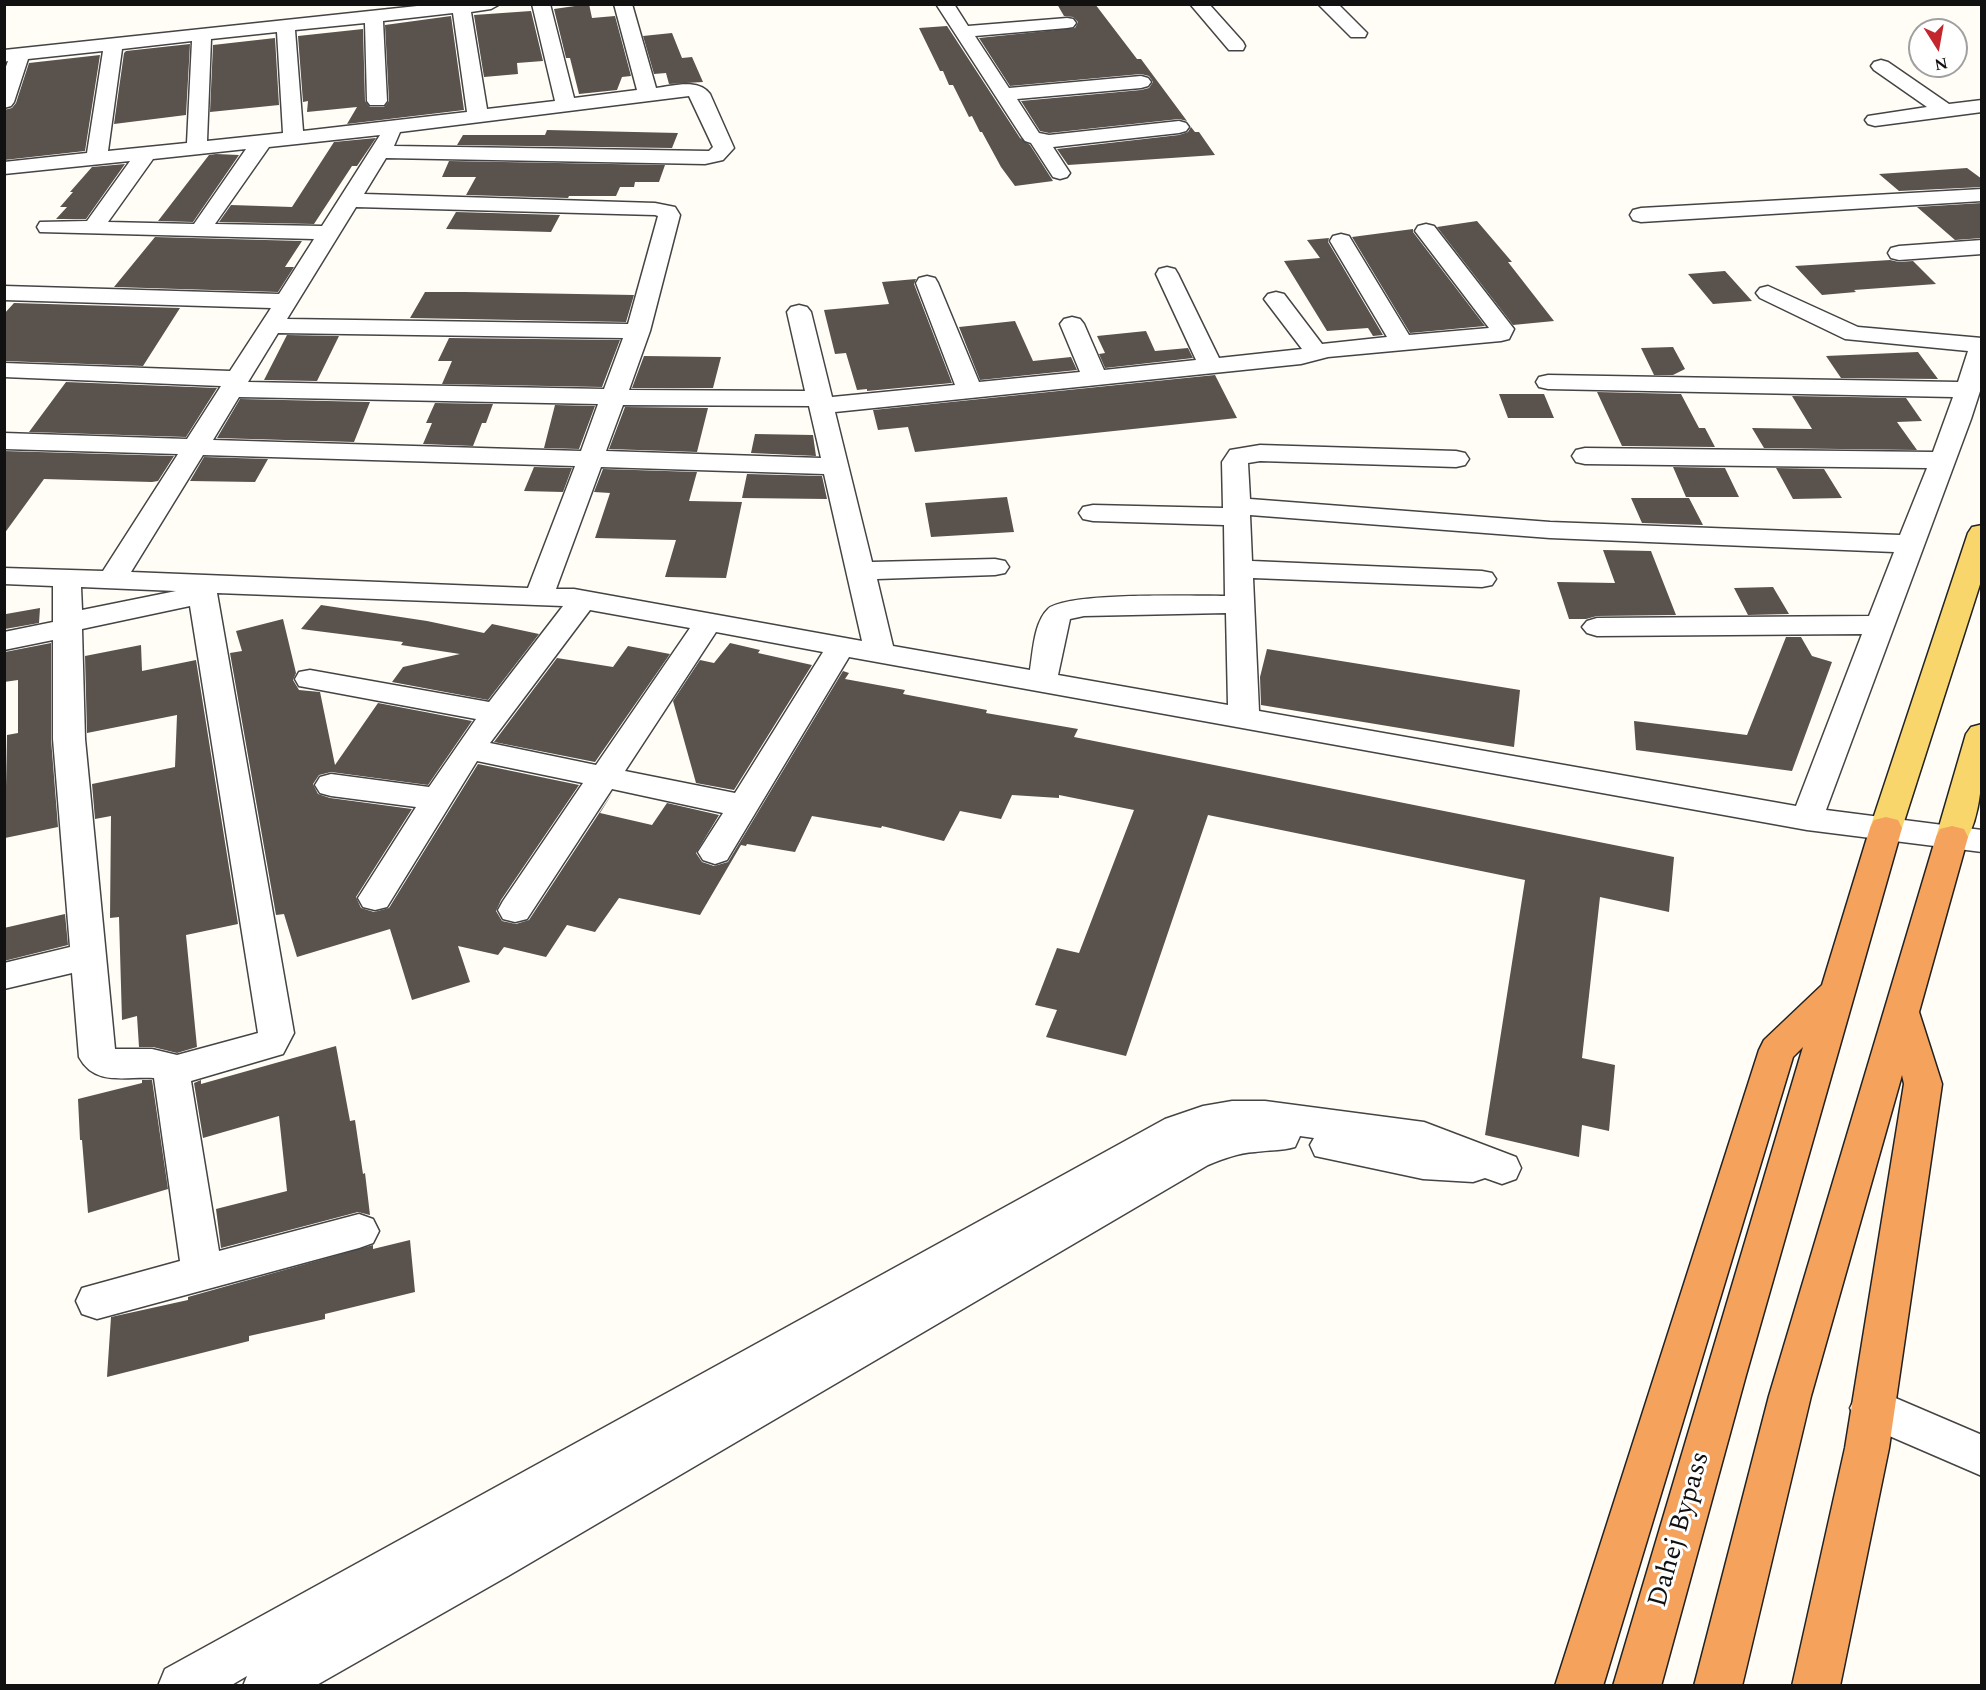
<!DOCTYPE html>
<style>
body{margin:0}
#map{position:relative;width:1986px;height:1690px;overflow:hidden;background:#fffdf5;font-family:Spectral,serif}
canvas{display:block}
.frame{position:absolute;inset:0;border:6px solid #111;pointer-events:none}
.north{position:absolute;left:1908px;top:18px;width:60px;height:60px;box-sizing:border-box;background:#fff;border:2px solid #a0a0a0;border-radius:50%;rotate:169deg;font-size:16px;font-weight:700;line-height:24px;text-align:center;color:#111}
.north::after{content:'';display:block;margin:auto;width:21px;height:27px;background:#c4262e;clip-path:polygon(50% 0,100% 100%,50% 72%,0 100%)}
</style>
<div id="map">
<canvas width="1986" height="1690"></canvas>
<div class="frame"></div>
<div class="north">N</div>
</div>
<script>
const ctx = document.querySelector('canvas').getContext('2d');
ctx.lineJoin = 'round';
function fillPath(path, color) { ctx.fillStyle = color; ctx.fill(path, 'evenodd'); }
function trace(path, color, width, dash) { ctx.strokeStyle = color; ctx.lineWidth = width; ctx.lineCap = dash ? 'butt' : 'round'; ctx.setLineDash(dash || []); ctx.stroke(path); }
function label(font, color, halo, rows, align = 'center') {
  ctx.font = font + ' Spectral,serif'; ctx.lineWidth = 6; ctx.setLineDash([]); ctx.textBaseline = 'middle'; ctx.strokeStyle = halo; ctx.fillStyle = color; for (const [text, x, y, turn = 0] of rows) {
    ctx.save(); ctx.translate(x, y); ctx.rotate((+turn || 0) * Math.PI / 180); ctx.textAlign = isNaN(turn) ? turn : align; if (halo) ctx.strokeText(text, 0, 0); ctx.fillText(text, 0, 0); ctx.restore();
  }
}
fillPath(new Path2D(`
 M589,4L592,18L615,16L631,76L622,77L617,90L579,94L570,58H566L554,9Z
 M1057,4H1095L1137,59H1141L1187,121L1179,119L1049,133L1040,131L1021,101L1141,90L1149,88L1153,82L1149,76L1141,74L1010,86L979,38L1075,28L1078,22L1073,17L1064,16Z
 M531,11L543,61L517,63L518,74L484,77L474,15Z
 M451,16L464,110L347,124L357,107L307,112L308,101L303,102L298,36L363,29L365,101L370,107H384L389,101L385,25Z
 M947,26L1020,138L1030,145L1053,181L1015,186L1001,167L982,132H980L972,116L969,117L953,85H949L943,71H940L919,28Z
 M672,33L682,58L692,57L703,82L669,84L666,73L654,74L643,36Z
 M275,38L279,105L210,112L213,45Z
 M190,44L186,115L114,124L124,53L126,51Z
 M100,55L85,151L4,160V110L12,108L16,103L29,63Z
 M1191,127L1195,132H1199L1215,155L1068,165L1057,149L1179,135L1188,132Z
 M547,130L678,133L672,148L457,145L463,135H545Z
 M376,138L357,166H352L314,224L219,222L231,205L292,207L334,142Z
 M216,154L239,155L193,222L158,221L209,155Z
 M449,161L665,165L659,182H635L634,187H620L616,196H569L568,198L466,195L476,177H442Z
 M125,164L86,219H56L67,207H60L73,192H70L92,167Z
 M1967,168L1982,179V187L1899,191L1879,174Z
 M1982,203V238L1955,240L1917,207Z
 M456,212L560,215L551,232L446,229Z
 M1477,221L1512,262H1508L1554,321L1513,325L1437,227Z
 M1413,229V232L1485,326L1410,333L1352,237Z
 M155,237L302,241L285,267H294L278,292L114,287Z
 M1329,238L1328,242L1383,335L1373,336L1368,328L1327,331L1284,261L1320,258L1307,240Z
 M1890,260L1899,262L1913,261L1936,284L1854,290L1856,292L1822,295L1795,266Z
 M1725,271L1752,301L1713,304L1688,274Z
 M916,279L914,284L952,383L867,391V389L857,390L846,353L835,354L824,310L889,304L882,282Z
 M425,292H464L634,295L626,322L410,318Z
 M14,303L180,308L143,366L4,361V314Z
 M1015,321L1033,361L1071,357L1077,370L980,380L959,327Z
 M1146,331L1155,351L1188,348L1193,358L1105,368L1099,354L1105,353L1097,336Z
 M287,335L339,336L317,381L264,380Z
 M449,338L620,340L602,387L442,384L452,361H438Z
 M1673,347L1685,369L1673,375H1654L1641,348Z
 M1918,352L1938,379L1841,378L1826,356Z
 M644,356L721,357L713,388H632Z
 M1215,375L1237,418L915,452L908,427L878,430L873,410Z
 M66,382L217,388L186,437L29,432Z
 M1597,392L1681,394L1699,428H1705L1715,447L1622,446Z
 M1499,394H1544L1554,418H1508Z
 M1792,396L1906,398L1922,421L1897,422L1917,450L1764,448L1752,428L1812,429Z
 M240,399L370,402L354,442L217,438Z
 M435,403L493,404L486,423H482L473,446L423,444L432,423H426Z
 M555,405L595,406L579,449L544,448Z
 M625,407L708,408L697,452L609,449Z
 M755,434L813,435L816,456L751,453Z
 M4,451L174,456L158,481L152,482L44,479L4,534Z
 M204,457L268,459L255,482L190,481Z
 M534,467L572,468L563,492L524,491Z
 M1673,467L1725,468L1739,497H1686Z
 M1776,468L1824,469L1842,498L1793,499Z
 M603,469L697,472L689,501L742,502L726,578L665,577L676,540L595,538L610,493L594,492Z
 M747,474L822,476L827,499L742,498Z
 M1007,497L1014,532L931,537L925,503Z
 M1631,498H1689L1703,525L1642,523Z
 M1603,550L1651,551L1676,615L1597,616L1586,619H1569L1557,582L1615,583Z
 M1773,587L1789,614L1748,615L1734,588Z
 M321,605L427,621L484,633L492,624L539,634L488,700L392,682L403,667L460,654L401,645L403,642L301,629Z
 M40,608L39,623L5,629L6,614Z
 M283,619L296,673L293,680L299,690L320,692L335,765L378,703L472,721L428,785L331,772L319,775L313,784L318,794L330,798L412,809L356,897L361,908L374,912L389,908L478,764L579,785L501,900L496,911L502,921L516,924L529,920L613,792L600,813L652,825L667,803L719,815L696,853L702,862L714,866L728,862L843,671L849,673L845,679L905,690L903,694L987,710L986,713L1078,729L1074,737L1674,857L1669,912L1600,897L1582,1058L1615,1065L1609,1131L1582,1125L1579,1157L1485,1135L1525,880L1208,815L1126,1056L1046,1037L1057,1010L1035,1005L1057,948L1079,953L1134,810L1059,795V798L1012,795L1001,819L960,811L944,841L882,826L881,828L812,816L795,852L747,844L746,846L741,845L700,915L619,898L595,932L567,925L546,957L504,947L498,955L458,946L470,982L412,1000L390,929L297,957L284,914L276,915L230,653L242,651L236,631Z
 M1786,637H1801L1812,656L1832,662L1792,771L1636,750L1634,721L1747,735Z
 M51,643V739L58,827L5,838L7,735L18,733V680L4,682L5,652Z
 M730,643L760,650L758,653L812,665L734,790L696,783L673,701L700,660L714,663Z
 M141,645L142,671L196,660L238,924L186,935L197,1047L177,1053L153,1047H139L137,1016L122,1020L119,917L110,918L111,816L95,819L92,784L175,767L177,715L87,733L85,656Z
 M628,646L670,654L595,762L494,742L557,658L613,667Z
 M1267,649L1520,690L1514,747L1261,705L1260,677Z
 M65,914L68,945L4,961V928Z
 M336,1046L350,1121L355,1120L363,1174L365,1173L370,1215L358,1212L221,1248L216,1209L287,1191L279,1116L203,1138L194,1083L201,1080V1084Z
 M142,1080H152L168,1189L88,1213L82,1140H80L78,1099L142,1083Z
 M410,1240L415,1292L325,1314V1319L249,1336V1341L107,1377L111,1317L188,1300V1297L373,1245V1249Z`), '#5a524d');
const minor = new Path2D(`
 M436,4H500L491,9L471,12L487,109L555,101L532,4H550L574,98L637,90L614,4H632L656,88C673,86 698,78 710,94L734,148L723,160L705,164L386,158L364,194L655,203L675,207L680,215L650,331L629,390L805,391L787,312L791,307L799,305L807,307L811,312L832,397L955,385L916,283L919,278L927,276L935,278L938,283L979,382L1080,372L1060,324L1064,319L1072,317L1080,319L1084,324L1104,370L1196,360L1156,274L1159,269L1167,267L1175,269L1178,274L1219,358L1302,349L1264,299L1268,294L1276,292L1284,294L1322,344L1387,337L1330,241L1333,236L1341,234L1349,236L1352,241L1409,335L1489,328L1415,231L1418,226L1426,224L1434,226L1514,329L1509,339L1501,341L1328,357L1301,364L835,412L872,562L995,559L1005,561L1009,567L1005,573L995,575L877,579L893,646L1030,670C1033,652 1034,622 1048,609C1066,592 1195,596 1225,596L1224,525L1093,521L1083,519L1079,513L1083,507L1093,505L1223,508L1222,462L1230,450L1260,445L1456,451L1465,453L1469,459L1465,465L1456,467L1260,461L1248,463L1250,499L1550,522L1900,535L1927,468L1585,464L1576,462L1572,456L1576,450L1585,448L1933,452L1953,397L1548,389L1539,387L1536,382L1539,377L1548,375L1958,382L1968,351L1845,339L1760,298L1756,293L1760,288L1768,286L1858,327L1982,338V385L1971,419L1826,810L1982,830V852L1807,830L849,657L727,860L715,864L703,860L698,852L723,813L612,789L527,919L515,922L503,919L498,910L503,901L583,783L477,761L387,907L375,910L363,907L358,898L416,807L331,796L320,793L315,785L320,777L331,774L429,787L476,719L310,688L299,686L295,679L299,672L310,670L489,702L563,606L217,593L294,1033L283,1054L191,1081L219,1251L359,1214L373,1219L379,1231L373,1243L359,1248L97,1319L82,1314L76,1301L82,1288L180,1261L154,1078C126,1076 95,1087 79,1057L72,973L4,989V963L70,947L53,739V640L4,650V632L53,622V586L4,584V568L103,571L178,454L4,449V433L187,439L221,386L4,377V363L230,371L271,308L4,300V286L279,294L314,239L40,232L37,227L40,222L87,221L130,161L4,174V162L87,153L103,51L28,59L14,102L11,106L4,108V72L8,61L4,62V50ZM453,13L467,112L303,131L295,30L365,23L367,101L370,105H384L387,101L383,21ZM277,32L283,133L207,141L211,39ZM192,41L187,143L108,151L122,49ZM689,96L713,147L709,151L394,146L400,132ZM380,135L322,226L215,224L269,147ZM246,149L194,224L108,222L153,159ZM356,207L655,215L658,216L628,324L287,319ZM278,333L623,338L604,389L248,382ZM239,397L598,404L581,451L213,440ZM623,405L809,406L821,458L606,451ZM203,455L575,466L528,588L131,572ZM601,467L824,474L862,641L574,589H556ZM1250,515L1550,538L1894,552L1869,616L1597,618L1587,621L1582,627L1587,633L1597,636L1862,634L1796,806L1259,711L1253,578L1482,587L1492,585L1496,579L1492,573L1482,571L1252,561ZM81,587L176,591L82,610ZM190,606L258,1033L177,1055L152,1049H115L85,739L82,629ZM590,610L690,628L596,765L490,743ZM1226,613L1228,705L1058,675L1070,619L1084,616ZM716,632L823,652L735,793L625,771Z
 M936,4H954L968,26L1067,18L1073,19L1076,23L1073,27L1067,28L975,36L1009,88L1141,76L1148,78L1151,82L1148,86L1141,88L1017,99L1039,133L1049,135L1179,121L1186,123L1189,127L1186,131L1179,133L1053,147L1070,173L1067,177L1060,179L1053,177L1031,143L1025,141L1022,137Z
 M1190,4H1209L1243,42L1245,46L1243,50H1229Z
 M1318,4H1338L1367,33L1365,37H1351Z
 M1881,60L1888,62L1949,104L1982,100V112L1875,126L1868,124L1865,120L1868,116L1927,107L1874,70L1871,66L1874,62Z
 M1982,189V201L1641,222L1633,220L1630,215L1633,210L1641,208Z
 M1982,240V254L1899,260L1891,258L1888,253L1891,248L1899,246Z
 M1232,1101H1265L1424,1122L1516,1157L1521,1168L1516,1179L1502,1184L1485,1178L1473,1182L1423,1179L1315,1156L1310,1145L1314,1138L1300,1136L1295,1147C1281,1151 1269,1150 1255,1152C1238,1153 1223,1159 1208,1165L508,1576L315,1686H243L247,1676L230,1686H158L165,1669L1165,1119L1203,1106Z
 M1872,1388L1982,1435V1476L1857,1422L1850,1408L1857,1394Z`);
const major = new Path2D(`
 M1982,525V578L1902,828L1898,836L1886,839L1874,836L1870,828L1968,533L1972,527Z
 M1982,724C1982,764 1985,809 1964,845L1952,848L1940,845L1936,837L1966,734L1971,727Z`);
const highway = new Path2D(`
 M1886,817L1898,820L1902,828L1746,1375L1661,1686H1613L1803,1047L1793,1057L1603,1686H1555L1759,1050L1764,1040L1822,985L1870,828L1874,820Z
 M1952,826L1964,829L1968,837L1919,1012L1942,1084L1889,1448L1840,1686H1792L1845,1448L1904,1084L1902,1075L1811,1396L1742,1686H1694L1769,1396L1936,837L1940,829Z`);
trace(minor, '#444', 3);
trace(major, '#222', 3);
trace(highway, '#222', 3);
fillPath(minor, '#fff');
fillPath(major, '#f9d66b');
fillPath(highway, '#f5a25d');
label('27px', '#111', '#fff', [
 ["Dahej Bypass",1681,1530,-74]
]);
</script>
